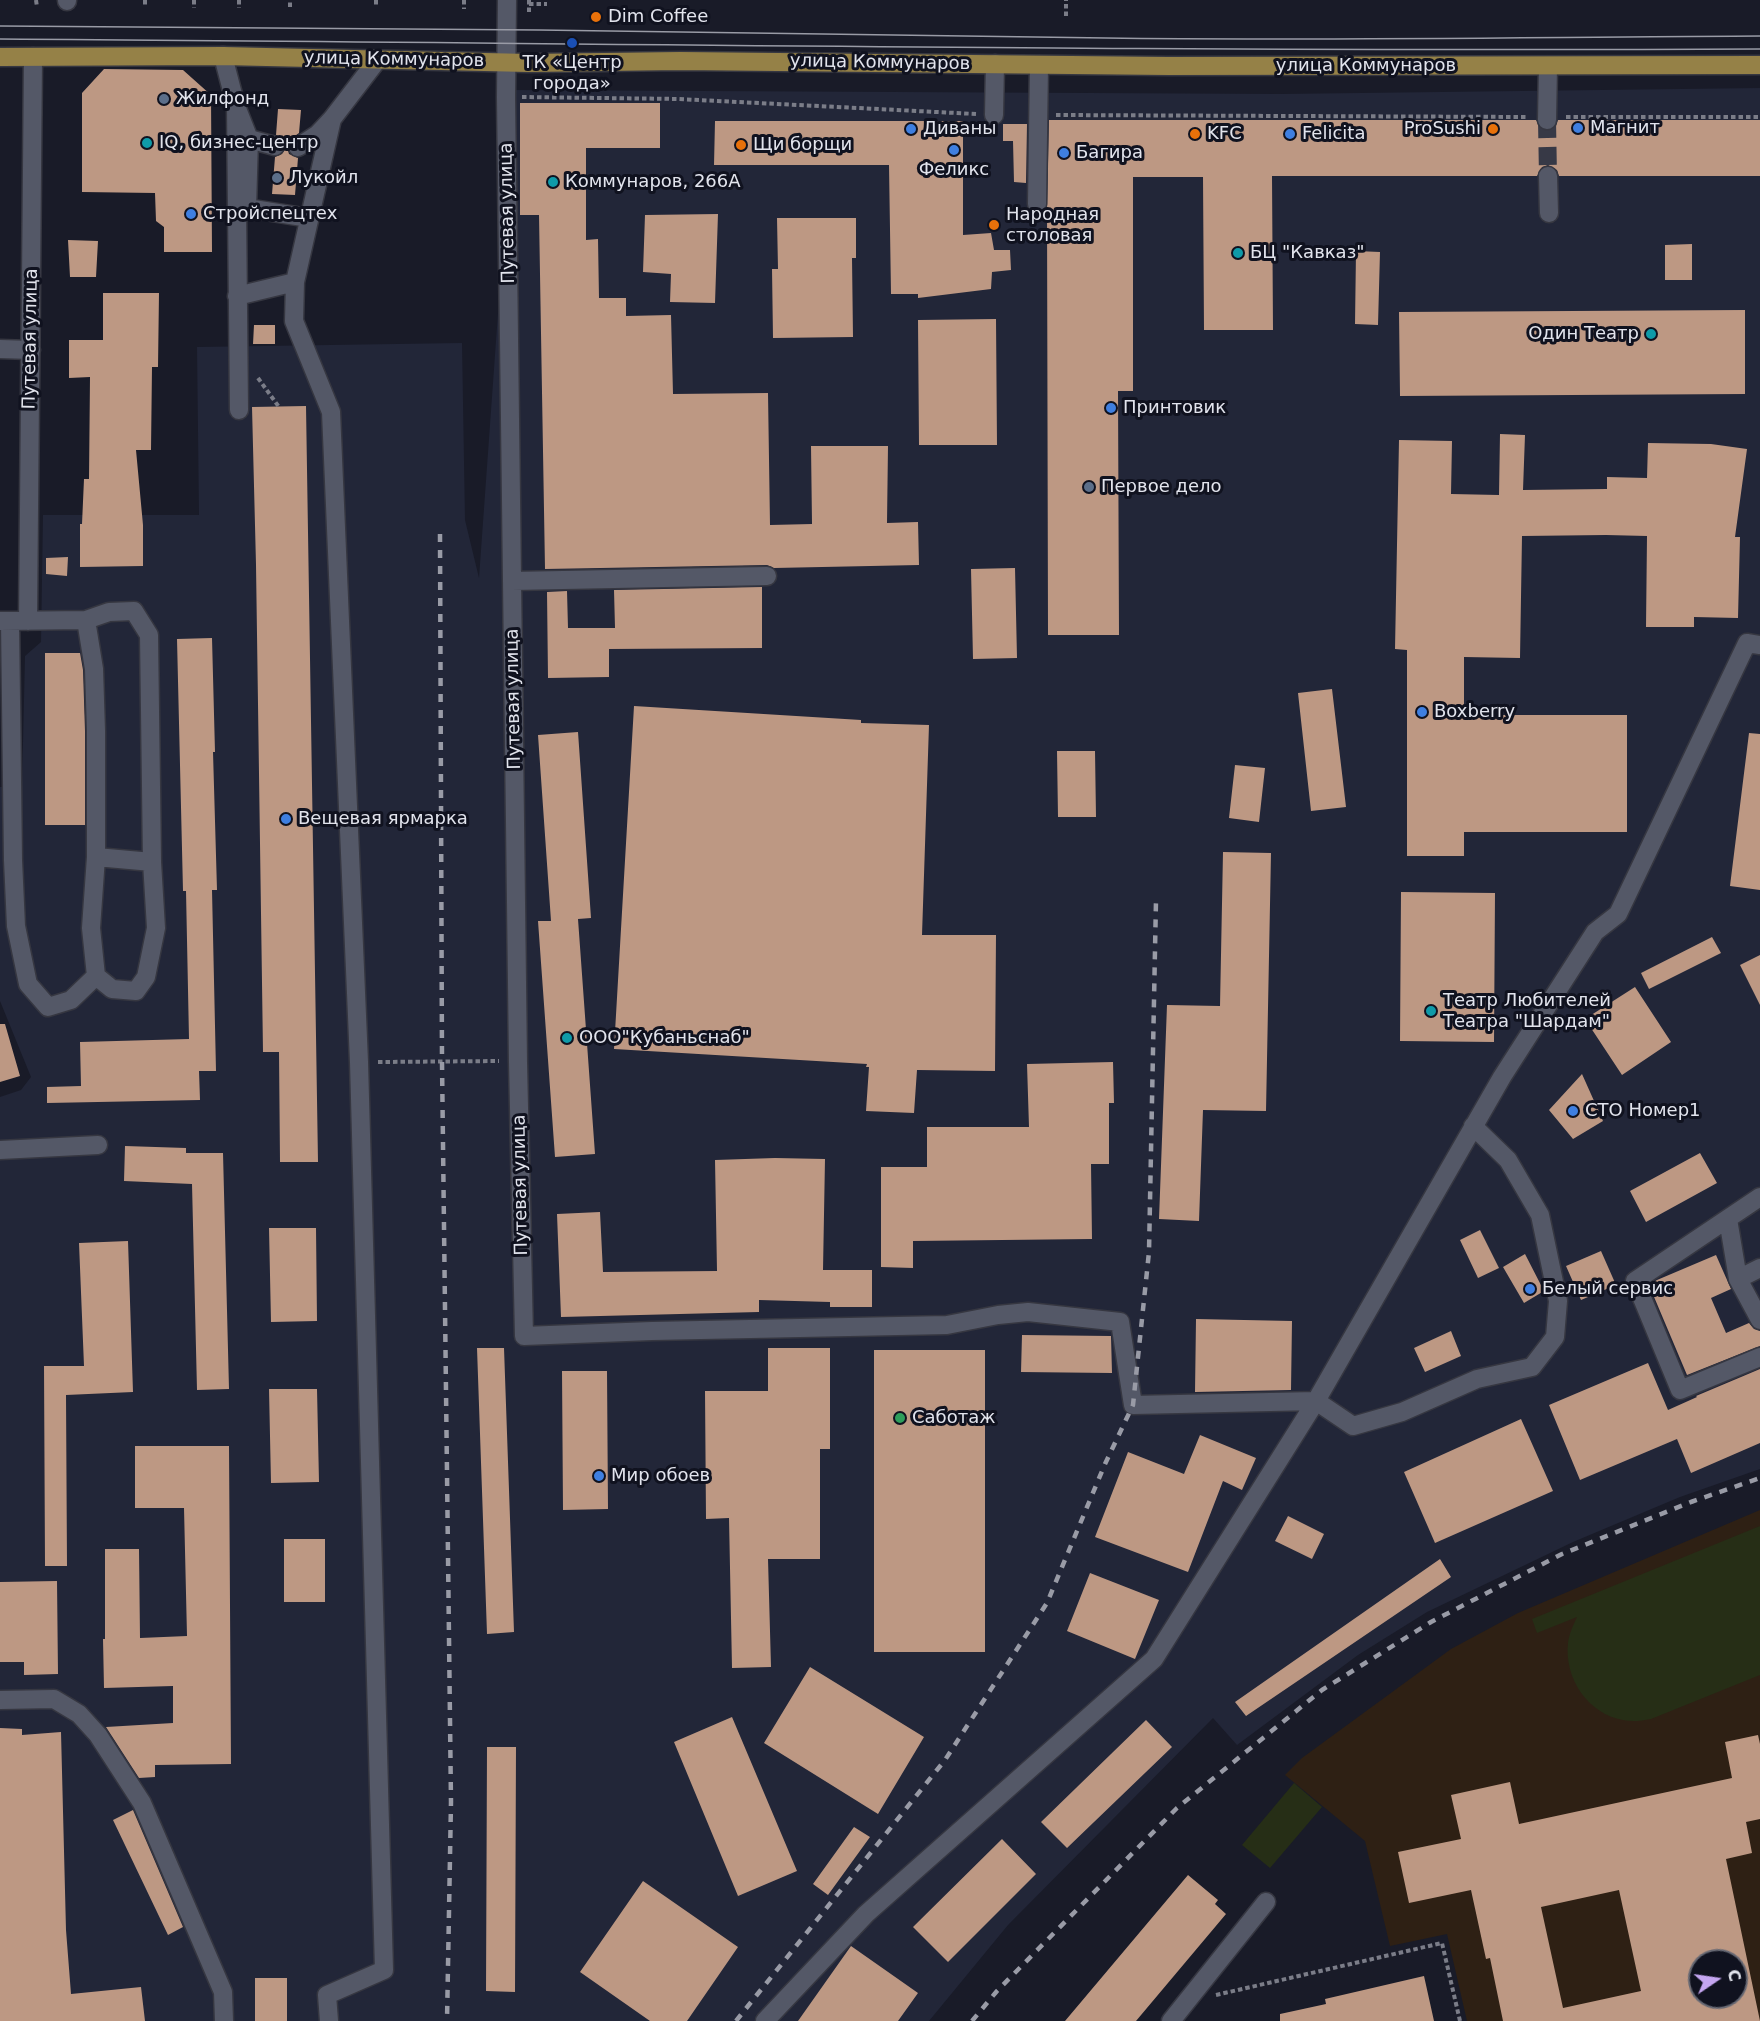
<!DOCTYPE html>
<meta charset="utf-8">
<style>
body{margin:0}
#map{position:relative;width:1760px;height:2021px;overflow:hidden;background:#191b28;font-family:"DejaVu Sans",sans-serif}
canvas{display:block}
.north{position:absolute;left:1688px;top:1949px;width:60px;height:60px;box-sizing:border-box;background:#10121f;border:2px solid #646671;border-radius:50%;rotate:77deg;font-size:16px;font-weight:700;line-height:24px;text-align:center;color:#e2e4ed}
.north::after{content:'';display:block;margin:auto;width:21px;height:27px;background:#c5a6f1;clip-path:polygon(50% 0,100% 100%,50% 72%,0 100%)}
</style>
<div id="map">
<canvas width="1760" height="2021"></canvas>
<div class="north">С</div>
</div>
<script>
const ctx = document.querySelector('canvas').getContext('2d');
ctx.lineJoin = 'round';
function fillPath(path, color) { ctx.fillStyle = color; ctx.fill(path, 'evenodd'); }
function trace(path, color, width, dash) { ctx.strokeStyle = color; ctx.lineWidth = width; ctx.lineCap = dash ? 'butt' : 'round'; ctx.setLineDash(dash || []); ctx.stroke(path); }
function label(font, color, halo, rows, align = 'center') {
  ctx.font = font + ' "DejaVu Sans",sans-serif'; ctx.lineWidth = 6; ctx.setLineDash([]); ctx.textBaseline = 'middle'; ctx.strokeStyle = halo; ctx.fillStyle = color; for (const [text, x, y, turn = 0] of rows) {
    ctx.save(); ctx.translate(x, y); ctx.rotate((+turn || 0) * Math.PI / 180); ctx.textAlign = isNaN(turn) ? turn : align; if (halo) ctx.strokeText(text, 0, 0); ctx.fillText(text, 0, 0); ctx.restore();
  }
}
fillPath(new Path2D(`
 M1760,88V1469L1680,1497L1573,1542L1427,1612L1358,1655L1237,1745L1213,1718L1008,1925L929,2021H0V1097L21,1090L31,1077L0,1001V787L22,786L25,656L41,642L43,515H199L197,347L462,343L465,520L479,578L514,90L1280,94Z`), '#222638');
fillPath(new Path2D(`
 M1760,1510V2021H1467L1447,1934L1390,1946L1365,1841L1285,1775L1302,1758L1451,1649L1518,1613ZM1700,1961H1736V1997H1700Z`), '#2e2014');
fillPath(new Path2D(`
 M1760,1526V1675L1651,1719C1641,1721 1632,1722 1623,1720C1588,1714 1564,1678 1568,1643C1569,1634 1573,1626 1577,1617L1537,1633L1532,1619Z
 M1294,1783L1322,1807L1270,1868L1242,1845Z`), '#262e16');
fillPath(new Path2D(`
 M104,69L183,70L211,95L212,252H164V227L156,221L155,193L82,192V93Z
 M520,103H660V148H586V240L598,239L599,298H626V316L671,315L673,394L768,393L770,525L812,524L811,446H888L887,523L918,522L919,565L774,568L767,565L545,569L539,215H520Z
 M278,109L301,110L299,133L288,141L287,147L289,154L298,158L295,195L272,194L275,157L282,154L286,148L283,139L276,135Z
 M1049,120H1536L1541,129L1547,131L1556,126L1558,120H1760V176H1559L1557,170L1548,165L1542,167L1537,176H1272L1273,330H1204L1203,177H1133V391H1118L1119,635H1048L1047,207Z
 M715,121H963V235L991,233L994,250H1010L1011,270L992,272L991,289L918,298V294H891L889,165H714Z
 M1003,124H1027L1026,183L1014,182L1013,141H1003Z
 M718,214L715,303L670,302L671,274L643,272L645,215Z
 M777,218H856V258H852L853,337L773,338L772,269H778Z
 M68,240L98,241L96,277H70Z
 M1692,244V280H1665V245Z
 M1356,251L1380,252L1378,325L1355,324Z
 M103,293H159L158,367H152L151,450H136L143,525V566L80,567V524H82L84,479H89L90,377L69,378V340H103Z
 M1745,310V394L1400,396L1399,312Z
 M996,319L997,445H919L918,320Z
 M254,325H275V344H253Z
 M306,406L318,1162H280L279,1052H263L256,565L252,407Z
 M1500,434L1525,435L1523,490L1607,489V477L1647,478L1648,443L1711,444L1747,449L1735,537H1740L1738,618L1694,617V627H1646L1647,536L1606,535L1522,536L1520,658L1464,657V715H1627V832H1464V856H1407V650L1395,649L1399,440L1452,441L1451,494L1499,495Z
 M68,557L67,576L46,574V558Z
 M1015,568L1017,658L973,659L971,569Z
 M762,587V648L609,649V677L548,678L547,592L567,591L568,628H615L614,590Z
 M212,638L215,752H213L217,890H212L216,1071H199L200,1100L47,1103V1087L81,1086L80,1042L189,1039L186,891H183L177,639Z
 M45,653H80L83,670L85,731V825H45Z
 M1332,689L1346,807L1311,811L1298,693Z
 M634,706L861,720V723L929,725L922,935H996L995,1071L917,1070L914,1113L866,1111L869,1067H866L867,1064L614,1049Z
 M578,732L591,918L578,919L595,1154L555,1157L538,921H551L538,735Z
 M1749,733L1760,734V890L1730,886Z
 M1057,751H1095L1096,817H1058Z
 M1235,765L1265,768L1259,822L1229,818Z
 M1223,852L1271,853L1266,1111L1203,1110L1199,1221L1159,1219L1167,1005L1220,1006Z
 M1401,892L1495,893L1494,1042L1400,1041Z
 M1712,937L1721,953L1649,989L1641,973Z
 M1760,955V1005L1740,965Z
 M1635,987L1671,1042L1622,1075L1585,1019Z
 M0,1024H5L20,1076L0,1082Z
 M1113,1062L1114,1103H1109V1164H1091L1092,1239L913,1241V1268L881,1267V1167H927V1127H1029L1027,1064Z
 M1582,1074L1603,1121L1573,1139L1549,1110Z
 M125,1146L186,1148V1153H223L229,1389L197,1390L192,1184L124,1181Z
 M1700,1153L1717,1183L1646,1222L1630,1191Z
 M775,1158L825,1159L823,1270H872V1307H830V1302L759,1300V1312L561,1317L557,1214L600,1212L603,1272L717,1271L715,1160Z
 M269,1228H316L317,1321L271,1322Z
 M1480,1230L1499,1268L1478,1278L1460,1240Z
 M128,1241L133,1392L66,1395L67,1566H45L44,1366H84L79,1243Z
 M1601,1251L1616,1285L1581,1300L1566,1266Z
 M1525,1254L1544,1291L1524,1303L1503,1267Z
 M1716,1255L1731,1289L1711,1298L1726,1333L1749,1323L1754,1329L1760,1331V1346L1687,1375L1649,1285L1657,1280Z
 M1196,1319L1292,1321L1291,1390L1195,1392Z
 M1451,1331L1461,1356L1425,1372L1414,1348Z
 M1022,1335L1111,1336L1112,1373L1021,1372Z
 M477,1348H504L514,1632L487,1634Z
 M768,1348H830V1449H820V1559H768L771,1667L732,1668L729,1518L706,1519L705,1391H768Z
 M874,1350H985V1652H874Z
 M1648,1363L1668,1410L1697,1397L1696,1396L1760,1369V1443L1691,1473L1677,1439L1580,1480L1549,1405Z
 M562,1371H607L608,1509L563,1510Z
 M269,1389H317L319,1482L271,1483Z
 M1521,1419L1553,1491L1435,1543L1404,1472Z
 M1200,1435L1256,1458L1242,1490L1223,1481L1188,1572L1095,1537L1128,1452L1184,1474Z
 M135,1446H229L231,1764L155,1765V1777L139,1778L106,1727L173,1723V1686L104,1688L103,1639H105V1549H139L140,1638L187,1636L184,1508H135Z
 M1288,1516L1324,1534L1312,1559L1275,1541Z
 M284,1539H325V1602H284Z
 M1440,1559L1451,1577L1246,1716L1235,1702Z
 M1090,1573L1159,1600L1135,1659L1067,1631Z
 M57,1581L58,1674L24,1675V1662H0V1582Z
 M810,1667L924,1737L878,1814L764,1743Z
 M732,1717L797,1871L738,1896L674,1742Z
 M1146,1720L1172,1747L1067,1848L1041,1822Z
 M0,1728L22,1729V1735L61,1732L66,1930L71,1994L141,1987L145,2021H0Z
 M1758,1735L1760,1744V1819L1746,1822L1752,1853L1726,1859L1760,2021H1503L1490,1958L1486,1959L1471,1890L1409,1903L1398,1852L1461,1839L1451,1795L1510,1782L1519,1824L1732,1778L1725,1742ZM1619,1890L1641,1991L1563,2008L1541,1907ZM1700,1961H1736V1997H1700Z
 M487,1747H516L515,1992L486,1991Z
 M133,1810L183,1927L168,1935L113,1820Z
 M854,1827L870,1837L828,1895L813,1884Z
 M1002,1839L1036,1874L948,1962L913,1927Z
 M1188,1875L1218,1900L1215,1904L1226,1914L1136,2021H1065Z
 M643,1881L738,1947L687,2021H650L580,1972Z
 M851,1946L918,1993L898,2021H798Z
 M1424,1976L1434,2021H1280V2014L1326,2004L1325,1999Z
 M255,1978H287V2021H255Z`), '#bd9883');
trace(new Path2D(`
 M1547,120L1548,176`), '#373946', 18, [18, 9]);
const minor = new Path2D(`
 M67,0V1
 M507,0L506,97L518,1062L524,1336L652,1331L947,1325L998,1315L1028,1312L1120,1322L1133,1405L1316,1401L1353,1426L1402,1412L1477,1379L1532,1367L1555,1337L1558,1301L1540,1215L1508,1160L1473,1126
 M223,56L236,106L249,139L275,146
 M236,106L239,410
 M994,115L995,64
 M1547,120L1548,66
 M249,139L247,208L309,218
 M298,147L318,134L332,119L378,59
 M1548,176L1549,213
 M1037,204L1039,65
 M237,296L295,282
 M0,349L31,350
 M512,581L767,576
 M0,621L86,620L109,612L134,611L149,635L152,862L156,928L146,977L136,991L112,989L96,976L91,928L96,857V731L94,669L86,620
 M10,621L13,860L16,926L28,984L48,1007L71,1000L96,976
 M28,621L33,57
 M96,857L152,862
 M0,1150L98,1145
 M1760,1197L1635,1281L1680,1390L1760,1357
 M1728,1219L1738,1279L1760,1320
 M1738,1279L1760,1268
 M0,1700L54,1699L79,1714L98,1735L142,1803L223,1992L224,2021
 M329,2021L327,1995L384,1970L359,1062L331,412L294,321L295,282L332,119
 M765,2021L866,1914L1154,1659L1316,1401L1502,1077L1595,932L1618,914L1747,643L1760,645
 M1171,2021L1266,1902`);
const major = new Path2D(`
 M0,57L223,56L528,63L680,61L1168,66L1760,65`);
trace(minor, '#363741', 21);
trace(major, '#363741', 21);
trace(new Path2D(`
 M36,0L37,7
 M145,0V7
 M194,0V8
 M239,0V8
 M376,0V7
 M464,0V9
 M529,0V12
 M529,4H547
 M290,7V0
 M1066,16V0
 M522,97L679,99L976,114
 M1056,115L1528,117
 M1566,117H1760
 M258,378L279,407
 M378,1062L499,1061
 M1216,1995L1442,1943L1460,2021`), '#7b7d88', 4, [4.5, 3]);
trace(minor, '#545867', 18);
trace(major, '#958147', 18);
trace(new Path2D(`
 M0,26C369,28 737,31 1106,38C1324,41 1542,37 1760,36
 M0,39C587,43 1173,52 1760,49`), '#999ba6', 1.5);
trace(new Path2D(`
 M440,534L442,1062L451,1802L447,2021
 M736,2021L945,1760L1047,1603L1105,1464L1133,1405L1149,1252L1156,900
 M972,2021L997,1991L1177,1808L1322,1690L1431,1622L1562,1554L1691,1502L1760,1478`), '#999ba6', 4.5, [8, 8]);
for (const [x, y, r, color] of [
 [596,17,6,"#e8710a"],
 [572,43,6,"#1a4fb4"],
 [164,99,6,"#5c6f8a"],
 [1578,128,6,"#3f7fe0"],
 [911,129,6,"#3f7fe0"],
 [1493,129,6,"#e8710a"],
 [1195,134,6,"#e8710a"],
 [1290,134,6,"#3f7fe0"],
 [147,143,6,"#0f9aa8"],
 [741,145,6,"#e8710a"],
 [954,150,6,"#3f7fe0"],
 [1064,153,6,"#3f7fe0"],
 [277,178,6,"#5c6f8a"],
 [553,182,6,"#0f9aa8"],
 [191,214,6,"#3f7fe0"],
 [994,225,6,"#e8710a"],
 [1238,253,6,"#0f9aa8"],
 [1651,334,6,"#0f9aa8"],
 [1111,408,6,"#3f7fe0"],
 [1089,487,6,"#5c6f8a"],
 [1422,712,6,"#3f7fe0"],
 [286,819,6,"#3f7fe0"],
 [1431,1011,6,"#0f9aa8"],
 [567,1038,6,"#0f9aa8"],
 [1573,1111,6,"#3f7fe0"],
 [1530,1289,6,"#3f7fe0"],
 [900,1418,6,"#2e9e5b"],
 [599,1476,6,"#3f7fe0"]
]) { const dot = new Path2D(); dot.arc(x, y, r, 0, 2 * Math.PI); ctx.fillStyle = color; ctx.fill(dot); trace(dot, '#10121f', 2); }
label('18px', '#e2e4ed', '#10121f', [
 ["Dim Coffee",608,17],
 ["ТК «Центр",572,63,"center"],
 ["города»",572,84,"center"],
 ["Жилфонд",176,99],
 ["Магнит",1590,128],
 ["Диваны",923,129],
 ["ProSushi",1481,129,"right"],
 ["KFC",1207,134],
 ["Felicita",1302,134],
 ["IQ, бизнес-центр",159,143],
 ["Щи борщи",753,145],
 ["Багира",1076,153],
 ["Феликс",954,170,"center"],
 ["Лукойл",289,178],
 ["Коммунаров, 266А",565,182],
 ["Стройспецтех",203,214],
 ["Народная",1006,215],
 ["столовая",1006,236],
 ["БЦ \"Кавказ\"",1250,253],
 ["Один Театр",1639,334,"right"],
 ["Принтовик",1123,408],
 ["Первое дело",1101,487],
 ["Boxberry",1434,712],
 ["Вещевая ярмарка",298,819],
 ["Театр Любителей",1443,1001],
 ["Театра \"Шардам\"",1443,1022],
 ["ООО\"Кубаньснаб\"",579,1038],
 ["СТО Номер1",1585,1111],
 ["Белый сервис",1542,1289],
 ["Саботаж",912,1418],
 ["Мир обоев",611,1476]
], 'left');
label('18px', '#e2e4ed', '#10121f', [
 ["улица Коммунаров",394,60,1],
 ["улица Коммунаров",880,63,1],
 ["улица Коммунаров",1366,66],
 ["Путевая улица",508,213,-91],
 ["Путевая улица",31,339,-89],
 ["Путевая улица",514,699,-91],
 ["Путевая улица",521,1185,-91]
]);
</script>
